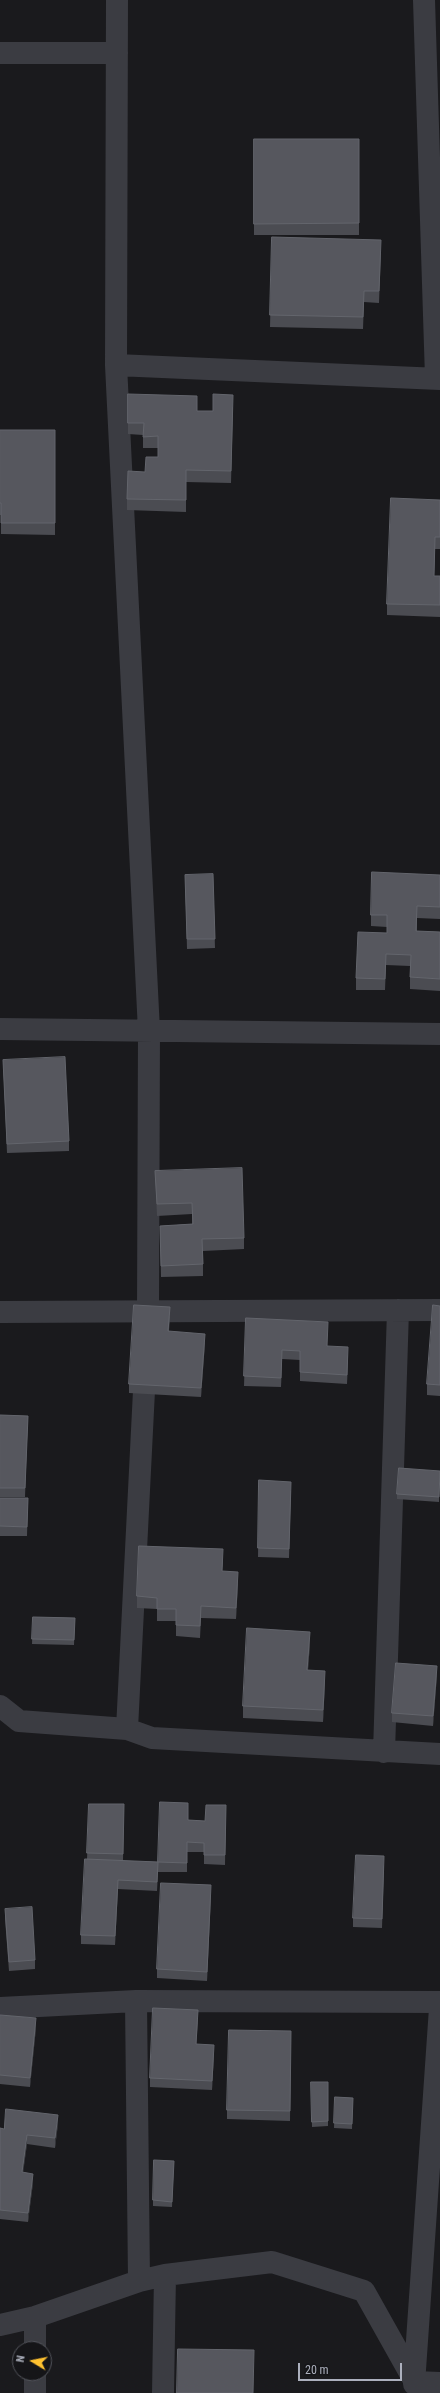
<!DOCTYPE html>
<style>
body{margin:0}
#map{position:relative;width:440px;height:2393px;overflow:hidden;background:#1a1a1d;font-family:"Roboto Condensed",sans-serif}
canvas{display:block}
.north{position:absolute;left:12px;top:2341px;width:40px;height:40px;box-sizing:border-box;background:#151518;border:1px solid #51535a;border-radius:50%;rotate:280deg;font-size:11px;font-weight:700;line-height:16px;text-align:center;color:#acb0bd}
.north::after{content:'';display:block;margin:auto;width:14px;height:18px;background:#fec130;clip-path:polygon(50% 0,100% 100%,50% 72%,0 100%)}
.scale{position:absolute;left:298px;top:2363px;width:104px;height:18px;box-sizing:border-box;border:2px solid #acb0bd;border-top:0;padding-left:5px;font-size:12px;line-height:14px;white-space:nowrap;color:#acb0bd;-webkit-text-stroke:3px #151518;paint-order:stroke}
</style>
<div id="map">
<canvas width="440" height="2393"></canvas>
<div class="north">N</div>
<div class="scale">20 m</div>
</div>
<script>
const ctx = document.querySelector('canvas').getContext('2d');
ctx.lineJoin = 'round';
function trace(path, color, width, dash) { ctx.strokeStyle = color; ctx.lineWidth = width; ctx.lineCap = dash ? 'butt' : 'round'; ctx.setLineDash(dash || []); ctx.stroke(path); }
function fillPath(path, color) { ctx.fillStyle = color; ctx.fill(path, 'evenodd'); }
trace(new Path2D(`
 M117,0L116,365L149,1031L148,1311L127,1729L152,1738L440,1754
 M424,0L436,378
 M0,53H117
 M116,365L440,379
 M0,1029L440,1034
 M0,1312L440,1310
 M0,1706L19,1721L127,1729
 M384,1752L398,1310
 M136,2001L139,2281
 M0,2008L136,2001L440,2002
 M0,2325L35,2317L139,2281L165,2275L272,2262L364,2291L415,2382L440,2383
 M35,2349V2317
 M414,2384L440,2008
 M35,2393V2373
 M163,2393L165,2275`), '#3b3c42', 22);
fillPath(new Path2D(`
 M254,139H359V235H254Z
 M272,237L381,251L379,303L364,302L363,329L270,327Z
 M128,394L197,411H213L233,407L231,483L186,482V512L127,510V499L145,472L158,457V448H143V435L128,434Z
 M0,430H55V535L1,534V515H0Z
 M440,500V549H435L434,576H440V617L387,615V604Z
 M213,874L215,948L187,949L185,875Z
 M440,875V919L417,918V931L440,932V991L410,989V966L386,965L385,990H356V978L387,933V927L371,926V915Z
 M3,1060L69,1141V1151L7,1153Z
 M155,1171L244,1238V1249L203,1251V1276L161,1277L160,1226L192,1224V1214L157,1216Z
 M440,1306V1396L427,1395V1384Z
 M170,1316L169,1331L205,1343L201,1397L129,1393V1384Z
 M246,1318L327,1346L348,1356L347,1384L300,1381V1360L282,1359L281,1387L244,1386Z
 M0,1415L28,1416L25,1497H0Z
 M440,1471L439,1502L397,1499V1494Z
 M259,1480L291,1491L289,1558L258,1557Z
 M0,1498H28L27,1536H0Z
 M223,1561L222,1571L238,1584L236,1619L201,1618L200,1638L176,1636V1621H157V1609L137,1608V1596Z
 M33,1617L75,1618L74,1645L32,1644Z
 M310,1644L308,1670L325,1683L323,1722L243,1718V1706Z
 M437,1675L433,1726L392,1722V1713Z
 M89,1804H124L123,1861L158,1862L188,1820L205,1821L226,1805L225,1865L204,1864V1852H187V1872H158L157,1891L118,1889L115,1945L81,1944V1935L87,1859Z
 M384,1865L382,1928L353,1927V1918Z
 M211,1895L207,1981L157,1978V1969Z
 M5,1909L35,1960V1969L9,1971L5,1919Z
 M0,2015L36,2028L30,2087L0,2084Z
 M198,2019L196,2044L214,2054L212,2090L150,2087V2078Z
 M291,2031L290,2121L227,2119V2110Z
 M311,2082H328V2126L312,2127Z
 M335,2097L353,2098L352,2129L334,2128Z
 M58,2124L55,2148L27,2144L23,2172L33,2183L28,2222L0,2219V2128L4,2129Z
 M174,2161L172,2207L153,2206V2200Z`), '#4b4c52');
fillPath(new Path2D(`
 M205,1334V1343L201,1397V1388Z
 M348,1347V1356L347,1384V1375Z
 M282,1350V1359L281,1387V1378Z
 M238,1572V1584L236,1619V1608Z
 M310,1632V1644L307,1682V1670Z
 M437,1666V1675L433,1726V1716Z
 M325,1671V1683L323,1722V1710Z
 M118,1880V1889L115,1945V1936Z
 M211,1885V1895L207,1981V1972Z
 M198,2010V2019L196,2053V2044Z
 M36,2018V2028L30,2087V2078Z
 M214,2045V2054L212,2090V2081Z
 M58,2115V2124L55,2148V2138Z
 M27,2135V2144L22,2182V2172Z
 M33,2174V2183L28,2222V2213Z`), '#333438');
const building = new Path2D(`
 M254,139H359V223L254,224Z
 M272,237L381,240L379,291H364L363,317L270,315Z
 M128,394L197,396V411H213V394L233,395L231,471L186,470V500L127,499L128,471L145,472L146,457H158V436L143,437L144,423H128Z
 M0,430H55V523H1V503H0Z
 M391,498L440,500V537H435L434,576H440V605L387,604Z
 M372,872L440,875V907L417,906L416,931L440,932V979L410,977L411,955L386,954L385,979L356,978L358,932L387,933V915H371Z
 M213,874L215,939H187L185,875Z
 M65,1057L69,1141L7,1144L3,1060Z
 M242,1168L244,1238L202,1239L203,1264L161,1266L160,1226L193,1224L192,1203L157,1204L155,1171Z
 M134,1305L170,1307L168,1331L205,1334L201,1388L129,1384Z
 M433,1305L440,1306V1385L427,1384Z
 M246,1318L328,1322L327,1346L348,1347L347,1375L300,1372V1351L282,1350L281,1378L244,1376Z
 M0,1415L28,1416L25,1488H0Z
 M399,1468L440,1471L439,1497L397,1494Z
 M259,1480L291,1482L289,1549L258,1548Z
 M0,1498H28L27,1527L0,1526Z
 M139,1546L223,1549L222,1571L238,1572L236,1608L201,1606L200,1626L176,1625V1609H157V1598L137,1596Z
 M33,1617L75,1618L74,1640L32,1639Z
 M247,1628L310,1632L307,1670L325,1671L323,1710L243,1706Z
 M396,1663L437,1666L433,1716L392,1713Z
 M160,1802L188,1803V1820L205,1821L206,1805H226L225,1855H204V1843L187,1842V1863L158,1862Z
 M89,1804H124L123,1854L87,1853Z
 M356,1855L384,1856L382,1919L353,1918Z
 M85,1859L158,1862L157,1882L118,1880L115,1936L81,1935Z
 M161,1883L211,1885L207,1972L157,1969Z
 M32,1907L35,1960L9,1962L5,1909Z
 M153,2008L198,2010L196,2044L214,2045L212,2081L150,2078Z
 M0,2015L36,2018L30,2078L0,2075Z
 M229,2030L291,2031L290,2111L227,2110Z
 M311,2082H328V2121L312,2122Z
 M335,2097L353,2098L352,2124L334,2123Z
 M6,2109L58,2115L55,2138L27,2135L22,2172L33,2174L28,2213L0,2210V2128L4,2129Z
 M154,2160L174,2161L172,2202L153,2200Z
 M178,2349L254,2350L253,2393H177Z`);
fillPath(building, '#56575e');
trace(building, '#63656c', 1);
</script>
